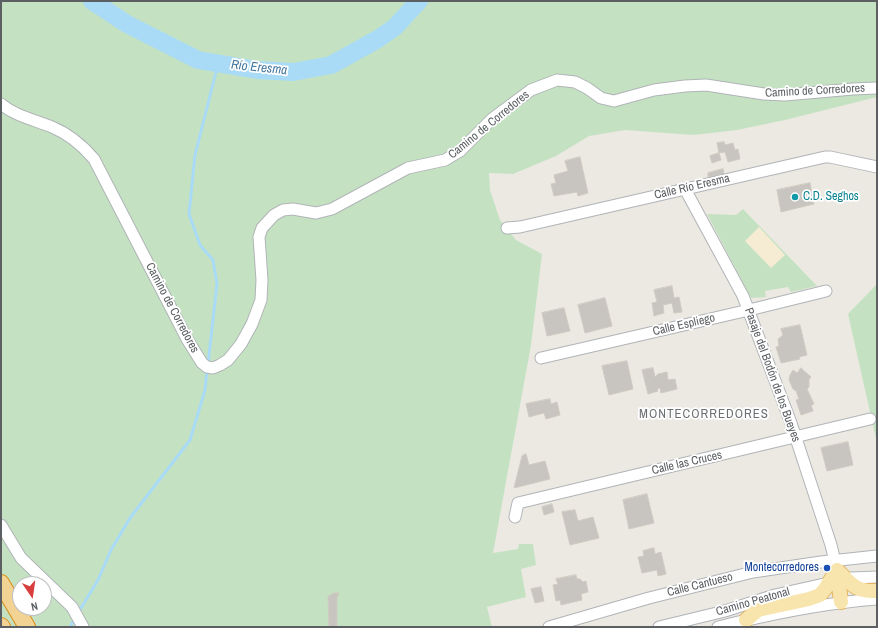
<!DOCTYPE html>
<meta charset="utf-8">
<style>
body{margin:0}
#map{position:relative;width:878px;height:628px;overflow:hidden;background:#ece9e3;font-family:"Archivo Narrow",sans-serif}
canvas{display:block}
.frame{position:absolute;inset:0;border:2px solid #5b5f62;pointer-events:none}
.north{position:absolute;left:12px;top:576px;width:40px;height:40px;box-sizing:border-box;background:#fff;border:1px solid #bdbfc0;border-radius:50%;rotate:167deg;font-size:11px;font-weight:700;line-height:16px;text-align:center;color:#5b5f62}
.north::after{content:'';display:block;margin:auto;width:14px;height:18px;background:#d83e3d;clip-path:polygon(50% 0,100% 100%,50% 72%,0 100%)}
</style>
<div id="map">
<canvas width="878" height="628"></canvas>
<div class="frame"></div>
<div class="north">N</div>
</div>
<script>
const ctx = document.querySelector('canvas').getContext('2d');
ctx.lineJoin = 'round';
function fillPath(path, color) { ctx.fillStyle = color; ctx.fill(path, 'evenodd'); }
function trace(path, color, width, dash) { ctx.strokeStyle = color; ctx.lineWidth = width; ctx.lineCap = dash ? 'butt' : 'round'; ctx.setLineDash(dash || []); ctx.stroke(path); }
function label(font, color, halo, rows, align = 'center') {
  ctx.font = font + ' "Archivo Narrow",sans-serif'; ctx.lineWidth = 3.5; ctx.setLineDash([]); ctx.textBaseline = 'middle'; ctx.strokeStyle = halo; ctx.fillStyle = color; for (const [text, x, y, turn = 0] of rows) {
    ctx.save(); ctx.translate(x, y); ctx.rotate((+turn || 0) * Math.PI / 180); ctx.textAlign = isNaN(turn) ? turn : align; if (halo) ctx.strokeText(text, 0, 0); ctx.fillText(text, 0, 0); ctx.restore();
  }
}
fillPath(new Path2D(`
 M1,1H411L373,42L395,27L419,1H877V97L785,120L737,130L693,135L625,130L589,136L556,156L513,174L489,173L490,190L500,220L516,240L542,254L531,345L493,553L518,549L519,544H533L536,565L521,569L526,597L487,607L492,627H1ZM20,584H44V608H20Z
 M743,209L817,286L791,292L788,287L765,291L766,297L751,298L707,214L736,215Z
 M877,284V443L848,314Z`), '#c4e2c2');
fillPath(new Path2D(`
 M759,227L785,255L771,268L745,241Z`), '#f6ecd4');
trace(new Path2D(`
 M208,364L217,284L213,260L200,245L189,214L195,155L218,64
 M78,613L98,580L111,550L130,518L190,440L205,390L207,369
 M70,627L75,618`), '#a9dbf6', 3);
trace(new Path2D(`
 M92,1L127,24L198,60L257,70L293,72L331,65L378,39L395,27L419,1`), '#a9dbf6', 18);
const building = new Path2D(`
 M724,142L725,145L733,143L735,150L738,149L740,159L728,162L725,152L719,153L717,143Z
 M719,153L721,160L712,163L710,156Z
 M580,157L588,193L578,196L577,192L554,196L551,184L556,183L554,175L568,171L565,161Z
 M723,169L724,174L708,177V173Z
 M810,183L814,204L781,212L777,190Z
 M672,286L674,298L679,297L682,312L674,313L672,303L663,305L664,313L654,316L652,303L657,302L654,290Z
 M605,298L612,326L585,333L578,305Z
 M564,308L570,331L547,336L542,313Z
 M800,325L807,355L799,357L800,359L781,363L776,347L779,346L778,339L783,335L781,329Z
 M627,361L633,389L609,395L602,366Z
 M653,368L655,377L658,374L667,372L668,380L675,379L677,389L661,393L660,388L657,389L658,391L648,394L642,370Z
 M801,368L811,377L809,379V387L807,389L814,404L811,405L813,411L801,415L796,400L799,399L796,391L793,389L789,380L790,375L793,370L797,373Z
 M550,399L551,404L557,402L560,415L546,419L544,413L529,417L526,404Z
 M848,442L853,465L827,471L821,448Z
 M526,454L529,465L545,461L550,479L514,488L522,456Z
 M647,494L654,523L629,529L623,500Z
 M552,504L554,512L544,515L542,507Z
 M575,510L578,521L593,517L599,538L570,545L562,512Z
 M654,548L655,554L661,552L666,574L658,576L657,570L642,573L638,557L644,556L643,551Z
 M576,575L577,579H580L583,582L586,581L588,592L581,594L582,600L561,605L560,600L556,601L553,585L558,584L556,579Z
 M541,587L544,601L535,603L531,589Z
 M334,593H339L337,598V627H329L328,597Z`);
fillPath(building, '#c8c4bf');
trace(building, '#d0cbc2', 1);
const minor = new Path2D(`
 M1,104C15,116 35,120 52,127C69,134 82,145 94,159L187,339L202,363L207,367L213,368L220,365L228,360L241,344L252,324L261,300L262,280L259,237L262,228L274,215L283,210L293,209L316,213L332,209L408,168L445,160L460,151L492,119L531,90L557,80L575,82L587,88L601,98L614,101L654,90L685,86L706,85L764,94L785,95L853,89L877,88
 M685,189L743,296L791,423L831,545L837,570
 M507,228L520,227L825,157H830L877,167
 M541,358L749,310L826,291
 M515,517L518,503L870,419
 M1,525L21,558L72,607L83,627
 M851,578L877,577
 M549,627L649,598L753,572L821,562L877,556
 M659,627L725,611L775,595L824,584
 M718,627C770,614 823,603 877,599`);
const major = new Path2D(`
 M837,570C851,584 856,592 877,591
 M837,570L841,602
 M746,620L758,610L809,599L820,595L825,589L837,570`);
const highway = new Path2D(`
 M1,583L27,627
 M1,626L2,627`);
trace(minor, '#b0b4b7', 13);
trace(major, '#e3b665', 16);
trace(highway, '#d98d16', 18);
trace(minor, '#fff', 11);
trace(major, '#f7e5ad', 14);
trace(highway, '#f2d394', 16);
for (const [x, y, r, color] of [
 [795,197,4,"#0f9aa8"],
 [827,568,4,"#1a4fb4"]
]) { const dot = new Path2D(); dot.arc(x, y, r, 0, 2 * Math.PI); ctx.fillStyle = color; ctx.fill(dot); trace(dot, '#fff', 1.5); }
label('12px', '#5b5f62', '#fff', [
 ["Camino de Corredores",815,91,-3],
 ["Camino de Corredores",489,125,-39],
 ["Calle Río Eresma",692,187,-13],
 ["Camino de Corredores",172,308,62],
 ["Calle Espliego",684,325,-13],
 ["Pasaje del Bodón de los Bueyes",772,375,70],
 ["Calle las Cruces",687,463,-13],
 ["Calle Cantueso",700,585,-14],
 ["Camino Peatonal",753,602,-16]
]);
label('12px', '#0d838f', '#fff', [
 ["C.D. Seghos",803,197]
], 'left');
label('12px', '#164399', '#fff', [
 ["Montecorredores",819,568]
], 'right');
label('italic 13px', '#45779e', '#fff', [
 ["Río Eresma",259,68,6]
]);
ctx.letterSpacing = '1px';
label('13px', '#6c7174', '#fff', [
 ["MONTECORREDORES",704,415]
]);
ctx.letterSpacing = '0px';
</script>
